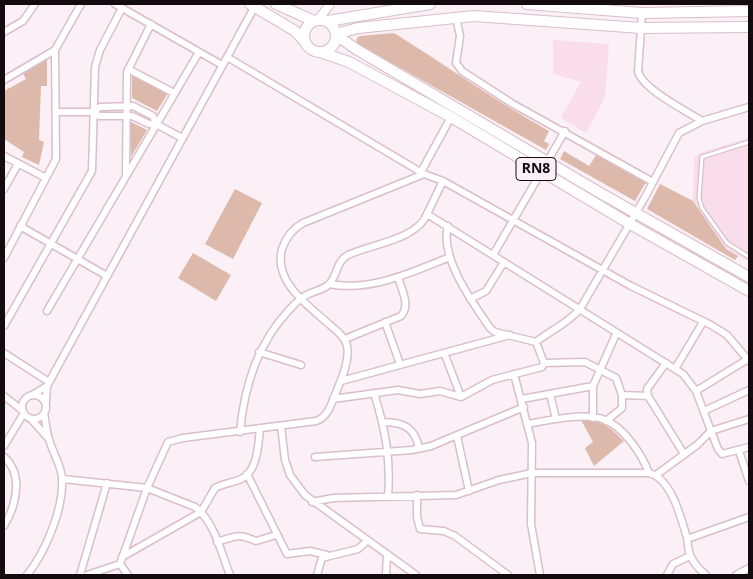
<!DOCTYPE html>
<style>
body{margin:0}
#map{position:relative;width:753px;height:579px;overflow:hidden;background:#fbf0f5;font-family:"Noto Sans",sans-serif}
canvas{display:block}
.frame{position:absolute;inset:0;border:5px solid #140b0f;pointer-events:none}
</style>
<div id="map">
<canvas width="753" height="579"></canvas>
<div class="frame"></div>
</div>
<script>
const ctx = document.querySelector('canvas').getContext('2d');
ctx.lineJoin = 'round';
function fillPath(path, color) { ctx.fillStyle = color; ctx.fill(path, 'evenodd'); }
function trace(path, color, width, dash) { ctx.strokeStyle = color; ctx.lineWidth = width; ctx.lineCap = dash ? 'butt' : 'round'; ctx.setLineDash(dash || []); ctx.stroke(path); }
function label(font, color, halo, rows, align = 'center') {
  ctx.font = font + ' "Noto Sans",sans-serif'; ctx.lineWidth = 4; ctx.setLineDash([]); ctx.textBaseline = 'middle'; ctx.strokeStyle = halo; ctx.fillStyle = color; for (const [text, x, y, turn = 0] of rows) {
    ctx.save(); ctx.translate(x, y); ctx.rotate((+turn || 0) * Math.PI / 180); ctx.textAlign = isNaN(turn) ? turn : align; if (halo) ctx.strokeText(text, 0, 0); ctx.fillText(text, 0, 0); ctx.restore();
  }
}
fillPath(new Path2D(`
 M553,40L609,44L605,97L586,133L561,118L581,82L553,74Z
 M749,138V262L726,249L693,201L694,158L699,153Z`), '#faddea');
fillPath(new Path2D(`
 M394,33C446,65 495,101 549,131L544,141L549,144L546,150L356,43L357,38L360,36Z
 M47,59V86H41L39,140L44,142L39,165L22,157L24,152L4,139V91L26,79L23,74Z
 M132,73L168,93L157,111L132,98Z
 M131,122L147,130L131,157Z
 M564,151L589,166L597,154L646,182L635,201L560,159Z
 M660,184L693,201L726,249L738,256L735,260L647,209Z
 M235,189L262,203L233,259L205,244Z
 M193,253L231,275L216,301L178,278Z
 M581,420C604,421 608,426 624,441L594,466L585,448L593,442Z`), '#dcb9ab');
const service = new Path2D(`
 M749,142L702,157L699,198L702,208L727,243L749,257`);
const minor = new Path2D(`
 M115,4L222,65
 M642,13L638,72C644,90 685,110 702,121
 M456,17L460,36L456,63L462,71L513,104L653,182
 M4,32L23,21L35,4
 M227,57L424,174L443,181L631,286L711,325L727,335L749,361
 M128,69L174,93
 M4,80L55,50
 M57,112H93L100,107L133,106L153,116L156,124
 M93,112L99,116H132L149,124H156L182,138
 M4,156L46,178
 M421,172L451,117
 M126,175L127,72L151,24
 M443,181L427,214L683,374L696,391L711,431L697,445L656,475
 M4,189L18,164
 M20,226L107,276
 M448,226C439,257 473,303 490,328L495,332L536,342
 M493,255L565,131
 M4,258L56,159L55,50L81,4
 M329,284C371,292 412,272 450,257
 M470,299L486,291L504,262
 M47,311L199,52
 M385,322L400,364
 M4,326L92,171L95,67L100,50L122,8
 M345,339L401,316C411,305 401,289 398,277
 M259,352L301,365
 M4,353L49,382
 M445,355L461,397
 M544,363L585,362L616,378L622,395V408L606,421
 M666,363L647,389L648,396L684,454
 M675,369L703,322
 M514,374L532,443L531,524L540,575
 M341,381L510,335
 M47,386L255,6
 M696,391L748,359
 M374,393C385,428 391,459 388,496
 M550,394L556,419
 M32,395L47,386L46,402
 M622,395L648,396
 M22 407a12 12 0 1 1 24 0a12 12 0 1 1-24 0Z
 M4,396L23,411
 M333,399L398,390L420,394L440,391L461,397L492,380L542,367L544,363L536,342C551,330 567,324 580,309L644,199L679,133L702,121L749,107
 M522,399L593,386
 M704,411L749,390
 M593,418V386L616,334
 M31,419L48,438
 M749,419L711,431L718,449L722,454L749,447
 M383,422C404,422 415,428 419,448
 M528,424C548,420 586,412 605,420C625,428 642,455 649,473
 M281,426L285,460L290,475L305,495L416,575
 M240,432C244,387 258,343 289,310C293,306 298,300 303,297C310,292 320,291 327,286C338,278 335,262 348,255C371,244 417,240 427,214
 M457,436L469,491
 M4,446L24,413
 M739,451L749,481
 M4,457C24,474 16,506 4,526
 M315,457L412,450L431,446L524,407
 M247,474L287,554L310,551L327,555
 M63,479L147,488L195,507C215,522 221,553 230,575
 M417,495V517L420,529L444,531L455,536L508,575
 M312,502L333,498L456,495L499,480L532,473H649C672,479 681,518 687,538C688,544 688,552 691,557C694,564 700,570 706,575
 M687,539L749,517
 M217,542C236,536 238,533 256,541L276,535
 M122,557L201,512L215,488C223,483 233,483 241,479C258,471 258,445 260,429
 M120,564L147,488L168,442L183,438L316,421C329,417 332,401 337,390C342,378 350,359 347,346C345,337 337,331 330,325C309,306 273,282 282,249C286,237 292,229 303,223L424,174
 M27,575C45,553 64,508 62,479C62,466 52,452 49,439C46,431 46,422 44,413
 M80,575L107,483
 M87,575L120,564L128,575
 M317,575L322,558L358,549L368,540
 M386,575L387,554
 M667,575L673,564L690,556
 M736,575L749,568`);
const tertiary = new Path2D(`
 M318,20L330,4`);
const primary = new Path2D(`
 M250,4L295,31L305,42
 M276,4L314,21
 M527,4L642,13L749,11
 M304 36a16 16 0 1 1 32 0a16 16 0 1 1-32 0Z
 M328,21L430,4
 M336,34L358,28L474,16L641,28L749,27
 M336,35L356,49L602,194L749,277
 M320,52L349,62L451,117L630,224L749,291`);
trace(service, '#dabeca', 5.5);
trace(minor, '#dabeca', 9);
trace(tertiary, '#dabeca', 10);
trace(primary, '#dabeca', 12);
trace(service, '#fff', 3);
trace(minor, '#fff', 6);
trace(tertiary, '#fff', 8);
trace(primary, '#fff', 10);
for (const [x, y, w] of [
 [536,169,40]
]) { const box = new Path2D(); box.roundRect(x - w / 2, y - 11.5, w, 23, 4); ctx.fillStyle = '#fbf0f5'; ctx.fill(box); trace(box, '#140b0f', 1); }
label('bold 14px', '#140b0f', null, [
 ["RN8",536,169]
]);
</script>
